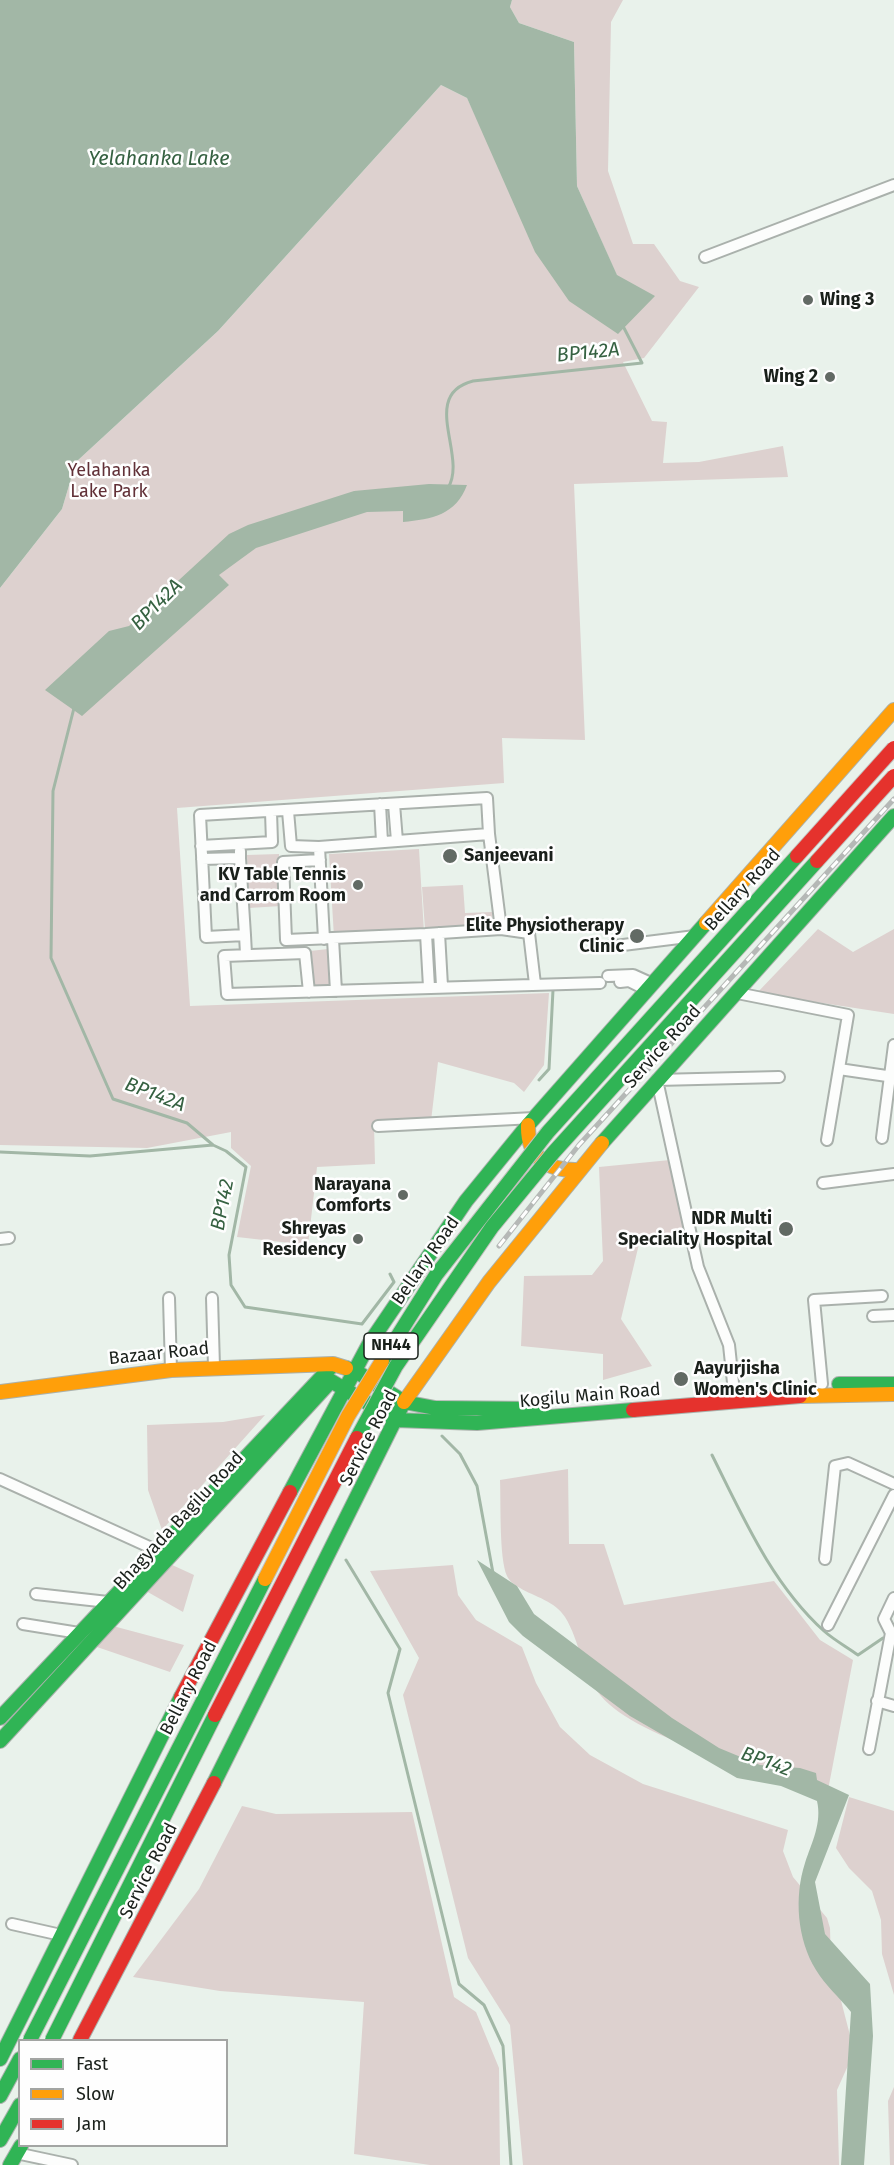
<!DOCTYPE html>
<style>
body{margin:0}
#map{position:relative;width:894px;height:2165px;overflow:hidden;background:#e9f2eb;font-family:"Fira Sans",sans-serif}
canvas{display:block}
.legend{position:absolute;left:18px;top:2039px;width:210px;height:108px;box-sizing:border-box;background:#fefefe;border:2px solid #a3a5a3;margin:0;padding:8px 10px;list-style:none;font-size:18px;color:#1a201b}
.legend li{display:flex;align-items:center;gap:12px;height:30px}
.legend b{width:30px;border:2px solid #a3a5a3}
</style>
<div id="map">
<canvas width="894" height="2165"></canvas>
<ul class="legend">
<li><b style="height:8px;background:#30b455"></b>Fast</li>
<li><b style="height:8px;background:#ff9f0a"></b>Slow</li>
<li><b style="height:8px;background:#e5322d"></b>Jam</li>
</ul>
</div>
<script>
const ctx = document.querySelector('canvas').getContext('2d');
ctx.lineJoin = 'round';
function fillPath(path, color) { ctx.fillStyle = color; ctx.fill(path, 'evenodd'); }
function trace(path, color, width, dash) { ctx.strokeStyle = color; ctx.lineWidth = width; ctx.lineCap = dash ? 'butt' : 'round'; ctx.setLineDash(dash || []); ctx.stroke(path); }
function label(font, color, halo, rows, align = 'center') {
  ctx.font = font + ' "Fira Sans",sans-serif'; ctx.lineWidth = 5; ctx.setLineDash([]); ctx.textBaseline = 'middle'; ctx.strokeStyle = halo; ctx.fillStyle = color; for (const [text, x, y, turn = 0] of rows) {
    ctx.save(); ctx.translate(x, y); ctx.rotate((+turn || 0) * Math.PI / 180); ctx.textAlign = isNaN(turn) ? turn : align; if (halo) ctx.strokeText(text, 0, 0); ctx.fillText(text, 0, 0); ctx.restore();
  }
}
fillPath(new Path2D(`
 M512,0H623L611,22L608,171L633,244H654L680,281L699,287L644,358L623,362L652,421L667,422L663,463L699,462L783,446L788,477L574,484L585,740L502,738L504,783L177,808L190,1006L549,993L544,1065L524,1092L514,1083L438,1062L431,1121L374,1125L375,1164L317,1167L308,1245L237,1237L251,1166L231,1148V1132L147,1148L0,1145V588L62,509L76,462L218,331L441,85L467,98L488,142L617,276L577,186L574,42L519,23L510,7Z
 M419,849L424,932L334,937L329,854Z
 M279,854L281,906L249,908L247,855Z
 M463,885L465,913L492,912L493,925L425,929L422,887Z
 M818,929L853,952L894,929V1014L757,993Z
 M328,949L331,986L313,987L310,951Z
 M670,1160L688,1241L639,1244L621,1319L652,1366L603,1380V1354L521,1346L524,1276L592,1275L603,1261L599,1167Z
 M265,1415L162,1530L148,1490L147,1425L223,1422Z
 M568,1469L569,1544H604L624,1605L774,1581L820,1640L853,1660L828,1790C769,1771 639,1741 601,1696C582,1674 580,1641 565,1617C555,1601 535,1597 520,1588C515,1585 509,1581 507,1576C499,1558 501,1502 500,1480Z
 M170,1564L194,1575L183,1612L146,1591Z
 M453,1565L458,1595L476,1620L522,1647L536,1683L560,1727L590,1755L643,1784L788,1830L783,1851L793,1877L827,1918L830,1928L831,1962L852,2043L850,2061L837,2090L839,2165H523L510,2025L468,1958L403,1695L419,1658L370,1571Z
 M113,1626L184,1645L170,1672L97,1647Z
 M849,1797L894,1811V1995L882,1954L881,1920L872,1891L849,1868L836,1848Z
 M242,1806L276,1814L412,1812L454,1997L476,2012L499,2068L500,2165H430L354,2154L364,2002L220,1991L133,1977L199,1889Z
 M894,2087V2165H890L888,2101Z`), '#ddd1cf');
fillPath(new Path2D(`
 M0,0H512L510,7L519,23L574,42L577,186L617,275L655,296L618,334L569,301L535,252L467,98L441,85L218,331L76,462L62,509L0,588Z
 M429,484L467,485C456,515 432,519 403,522V511L367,512L256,548L219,575L229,585L82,716L45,690L109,631L129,626L229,534L248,525L354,491Z
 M477,1560L517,1586L534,1614L672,1718L719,1748L760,1765L800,1768L816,1773L817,1780L849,1795L815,1882L825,1934L870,1984L873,2036L864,2165H841L851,2012C840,1998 825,1985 816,1970C797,1939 794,1897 805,1863C812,1842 822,1823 817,1801L781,1786L737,1778L630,1716L523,1636L509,1622Z`), '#a2b7a6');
trace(new Path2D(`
 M448,488C468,456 419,395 473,381L642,363L624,328
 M74,708L53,791L51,958L113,1099L187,1123L213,1145
 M539,1080L549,1069L553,990
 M0,1152L90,1156L213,1145L226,1151L246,1167L229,1255L231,1285L245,1307L362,1324L394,1282L390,1274
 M442,1436L460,1454L477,1486L493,1573
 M712,1455C743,1517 772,1584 824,1631C834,1640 847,1647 858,1655L883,1638L887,1640
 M346,1560L400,1649L388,1693L459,1984L484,2005L503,2046L511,2165`), '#a2b7a6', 3);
const street = new Path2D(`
 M705,257L894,185
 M380,804L382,842
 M394,804L397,841
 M288,811L291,846L319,847
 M489,834L501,929L529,933L535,984
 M201,846L272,842L271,812
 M240,858L245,935
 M202,859L240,858V851
 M320,860L283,862L286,940L426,934L429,987
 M439,933L442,986
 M426,934L501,929
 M333,939L336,991
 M607,947L695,936
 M246,954L245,935L206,937L200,815L487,798L489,834L319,847L324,939
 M608,976L633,975L653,984
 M620,982L629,981L647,990
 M309,992L305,953L224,956L227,994L600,983
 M737,993L848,1015L827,1140
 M839,1069L894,1077
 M378,1126L534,1118
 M882,1138L894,1045
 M823,1183L894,1174
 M0,1239L9,1238
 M169,1298L171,1370
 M212,1298L214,1367
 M873,1316L894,1315
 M822,1384L814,1300L882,1296
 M734,1392L729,1345L698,1267L657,1080L779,1077
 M0,1479L156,1550
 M825,1559L835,1466L848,1463L894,1484
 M36,1594L108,1602
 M23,1624L79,1633
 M828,1625L894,1495
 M877,1701L894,1706
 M869,1749L891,1633L884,1619L894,1598
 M12,1924L61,1935
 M16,2153L72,2165`);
const fast = new Path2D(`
 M602,1143L894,816
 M346,1368L354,1370L404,1402L435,1408L537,1409
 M839,1384H894
 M290,1492L369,1344L466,1201L528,1125L706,923
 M0,1718L331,1367
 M0,1741L331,1381L396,1420L477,1423L633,1410
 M214,1783L404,1402
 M0,2059L181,1697
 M0,2096L20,2059
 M0,2140L20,2105
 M10,2165L21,2146`);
const slow = new Path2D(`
 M706,923L894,710
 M528,1125C527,1157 547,1171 578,1170
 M0,1392L171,1370L333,1364L346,1368
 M800,1396L894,1394
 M404,1402L489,1282L602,1143`);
const jam = new Path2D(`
 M633,1410L800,1396
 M181,1697L290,1492
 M80,2040L214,1783`);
trace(street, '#aab1ac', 14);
trace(fast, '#aab1ac', 16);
trace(slow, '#aab1ac', 16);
trace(jam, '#aab1ac', 16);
trace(street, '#fcfdfc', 10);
trace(fast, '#30b455', 14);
trace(slow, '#ff9f0a', 14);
trace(jam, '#e5322d', 14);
const rail = new Path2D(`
 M499,1246L579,1145L894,799`);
trace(rail, '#b5b8b6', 5);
trace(rail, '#fefefe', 3, [9]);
const fastBridge = new Path2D(`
 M382,1361L436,1275L548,1132L797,856
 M357,1438L396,1366L492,1227L553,1153L817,861
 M30,2040L265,1579
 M52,2040L215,1715`);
const slowBridge = new Path2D(`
 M265,1579L348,1416L382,1361`);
const jamBridge = new Path2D(`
 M797,856L894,748
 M817,861L894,776
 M215,1715L357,1438`);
trace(fastBridge, '#c2c0bd', 16, []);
trace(slowBridge, '#c2c0bd', 16, []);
trace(jamBridge, '#c2c0bd', 16, []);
trace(fastBridge, '#30b455', 14);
trace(slowBridge, '#ff9f0a', 14);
trace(jamBridge, '#e5322d', 14);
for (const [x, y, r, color] of [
 [808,300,6,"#626a64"],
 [830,377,6,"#626a64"],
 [450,856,8,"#626a64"],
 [358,885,6,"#626a64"],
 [637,936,8,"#626a64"],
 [403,1195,6,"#626a64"],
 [786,1229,8,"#626a64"],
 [358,1239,6,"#626a64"],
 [681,1379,8,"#626a64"]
]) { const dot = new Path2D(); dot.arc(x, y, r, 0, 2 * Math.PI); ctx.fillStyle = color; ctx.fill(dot); trace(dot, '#fefefe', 2); }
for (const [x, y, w] of [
 [391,1346,54]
]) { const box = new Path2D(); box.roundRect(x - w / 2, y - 13, w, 26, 4.5); ctx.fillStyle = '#fefefe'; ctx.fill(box); trace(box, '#1a201b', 1.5); }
label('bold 16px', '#1a201b', null, [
 ["NH44",391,1346]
]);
label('bold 18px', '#1a201b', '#fefefe', [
 ["Wing 3",820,300,"left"],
 ["Wing 2",818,377],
 ["Sanjeevani",464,856,"left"],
 ["KV Table Tennis",346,875],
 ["and Carrom Room",346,896],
 ["Elite Physiotherapy",624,926],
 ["Clinic",624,947],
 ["Narayana",391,1185],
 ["Comforts",391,1206],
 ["NDR Multi",772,1219],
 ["Speciality Hospital",772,1240],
 ["Shreyas",346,1229],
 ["Residency",346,1250],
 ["Aayurjisha",694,1369,"left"],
 ["Women's Clinic",694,1390,"left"]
], 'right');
label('18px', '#613037', '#fefefe', [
 ["Yelahanka",109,471],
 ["Lake Park",109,492]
]);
label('18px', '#1a201b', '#fefefe', [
 ["Bellary Road",743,890,-48],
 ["Service Road",663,1047,-48],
 ["Bellary Road",426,1261,-55],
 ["Bazaar Road",159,1354,-6],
 ["Kogilu Main Road",590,1396,-5],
 ["Service Road",369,1438,-63],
 ["Bhagyada Bagilu Road",179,1521,-47],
 ["Bellary Road",189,1688,-63],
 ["Service Road",149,1871,-63]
]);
label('italic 20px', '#356141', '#fefefe', [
 ["Yelahanka Lake",159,159],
 ["BP142A",588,353,-6],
 ["BP142A",157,605,-45],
 ["BP142A",155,1095,21],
 ["BP142",223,1205,-79],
 ["BP142",766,1762,20]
]);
</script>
